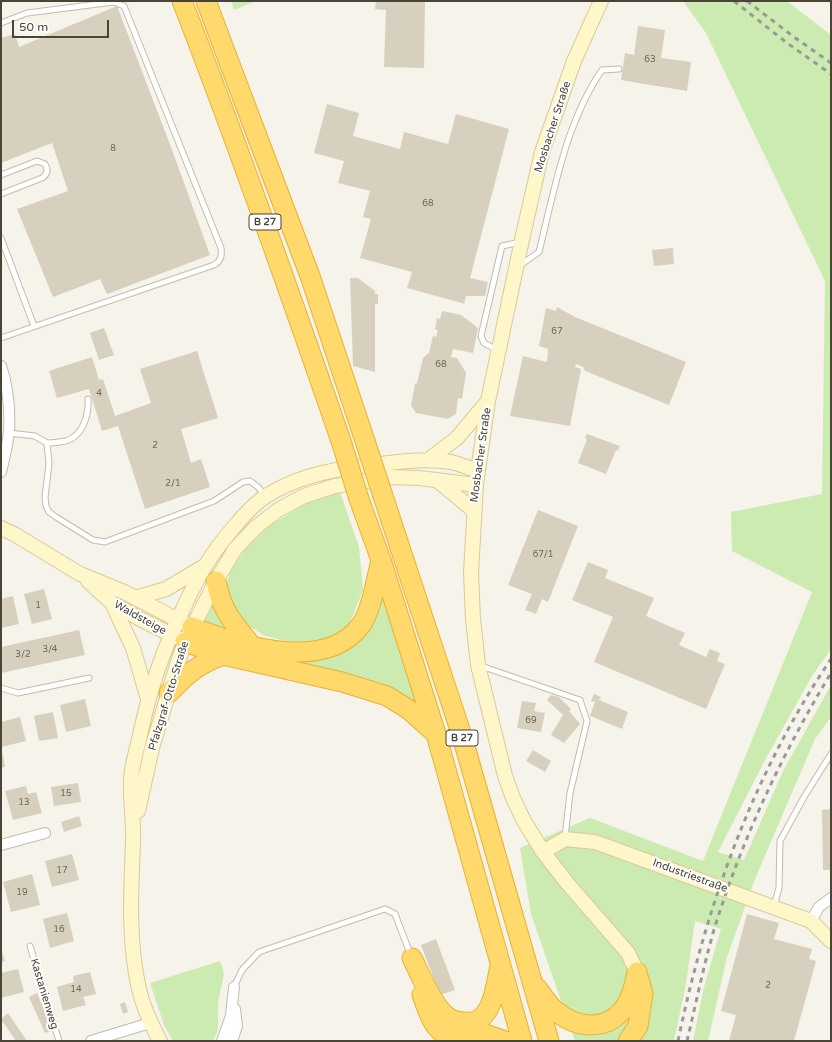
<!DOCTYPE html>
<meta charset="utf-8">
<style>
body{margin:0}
#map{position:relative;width:832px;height:1042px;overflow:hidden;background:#f5f3ea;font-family:"Varela Round",sans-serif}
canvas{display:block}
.frame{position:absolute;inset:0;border:2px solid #4a4437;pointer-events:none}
.scale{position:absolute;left:12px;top:20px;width:97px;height:18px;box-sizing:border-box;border:2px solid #4a4437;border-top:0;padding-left:5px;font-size:12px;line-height:14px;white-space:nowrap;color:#4a4437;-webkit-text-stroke:3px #fff;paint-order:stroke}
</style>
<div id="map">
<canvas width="832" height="1042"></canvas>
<div class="frame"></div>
<div class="scale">50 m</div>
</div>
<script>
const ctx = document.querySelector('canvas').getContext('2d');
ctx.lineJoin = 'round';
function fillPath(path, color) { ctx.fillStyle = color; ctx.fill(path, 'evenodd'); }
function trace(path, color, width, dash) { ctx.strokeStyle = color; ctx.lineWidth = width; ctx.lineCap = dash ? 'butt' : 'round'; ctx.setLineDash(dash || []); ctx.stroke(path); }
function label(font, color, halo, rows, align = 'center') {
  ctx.font = font + ' "Varela Round",sans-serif'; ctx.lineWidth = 4; ctx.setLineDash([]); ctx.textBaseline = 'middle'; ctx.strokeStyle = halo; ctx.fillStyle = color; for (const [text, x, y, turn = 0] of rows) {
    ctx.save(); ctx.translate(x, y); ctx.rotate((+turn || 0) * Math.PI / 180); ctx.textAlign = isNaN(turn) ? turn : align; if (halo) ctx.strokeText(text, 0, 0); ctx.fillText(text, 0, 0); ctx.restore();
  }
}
fillPath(new Path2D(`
 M231,1H256L234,10Z
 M683,1H787L831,35V649L812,676L764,762L718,852L744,860L783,771L831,685V717L815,739L755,879L727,957L708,1041H693L704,987L721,929L695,921L686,984L674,1041H575L531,914L520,848L590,818L703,861L812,592L732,551L731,512L822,494L825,281L706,33Z
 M340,492L359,547L363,590L349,625L328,641L300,644L265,636L236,618L225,590L230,572L244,551L268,527L312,499Z
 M381,594L419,713L220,646L317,659Z
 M213,602L235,633L203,624Z
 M220,961L224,974L218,1002V1030L213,1041H173L164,1025L150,983Z`), '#ccebb1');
fillPath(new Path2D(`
 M376,1H425L424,68L384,67L386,10L375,9Z
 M117,6L174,155L210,255L107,294L100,279L53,297L17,209L68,191L52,143L1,163V38L15,34L19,47Z
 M638,26L665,30L661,58L691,62L687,91L621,80L625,53L634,55Z
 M327,104L359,113L353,136L400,149L404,132L448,144L456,114L509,129L470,278L488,282L485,296H466L464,304L462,303L407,288L412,272L360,258L371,219L363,217L370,191L338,183L344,161L314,153Z
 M673,248L674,264L654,266L652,250Z
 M350,278H358L375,291V294H378V304H375V372L353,366Z
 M557,307L575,317L686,362L669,405L585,371L583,367L576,364L575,367L581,369L570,426L510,416L523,356L547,362L548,349L539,346L546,308L556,311Z
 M442,311L461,315L478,328L473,353L453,349L451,357L457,358L466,373L462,399L458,398L456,414L448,419L416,413L411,405L415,384L417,383L423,358L429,353L433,336L436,337L438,330L435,329L437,318L440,319Z
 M104,328L114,355L99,360L90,333Z
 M197,351L218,418L181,429L191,463L201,459L210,487L145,509L118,426L102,431L89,389L57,398L49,371L92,357L99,380L103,379L115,416L151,403L140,369Z
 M587,434L620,446L618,451L616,450L606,474L578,463L587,439L585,438Z
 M538,510L578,526L548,602L542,599L536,614L525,610L532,594L508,585Z
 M588,562L608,570L605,578L654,598L646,616L685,633L679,645L706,657L710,649L720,653L717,661L725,664L706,709L594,662L613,617L572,600Z
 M44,589L52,619L32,624L24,594Z
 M13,596L19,624L1,628V599Z
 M79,630L85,655L1,673V647Z
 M594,694L601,697L599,700L628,712L622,729L590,716L595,702L591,701Z
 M551,695L559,697L571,709L569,711L580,724L564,743L551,735L563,715L547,700Z
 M85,699L91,726L66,732L60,705Z
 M522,701L536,703L534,711L545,713L541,732L517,728Z
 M53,712L58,738L39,741L34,716Z
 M20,717L26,741L1,747V722Z
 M533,750L551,761L545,772L526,761Z
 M1,755H3L5,767L1,768Z
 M78,783L81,802L54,806L51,787Z
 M26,786L28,794L36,792L42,813L13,820L5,791Z
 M831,809V870H823L822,810Z
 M79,816L82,826L64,832L61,822Z
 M72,854L79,880L52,887L45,861Z
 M32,874L40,905L11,912L3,882Z
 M67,913L74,941L50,948L43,919Z
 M747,914L779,923L774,939L812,949L809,959L816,961L794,1041H729L736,1015L721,1011Z
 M436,939L455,990L440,995L421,945Z
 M1,949L5,961L1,962Z
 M18,969L24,992L1,998V973Z
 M90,972L96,994L83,997L86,1005L63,1011L57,987L74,982L73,976Z
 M37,993L53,1030L45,1033L29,997Z
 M125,1002L128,1012L123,1014L120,1004Z
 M8,1013L27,1041H16L1,1019Z`), '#d8d0be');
const lane = new Path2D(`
 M1,23L27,13L114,2L124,6L221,248C222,256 221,261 214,265L1,338
 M1,175L37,161L45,164C48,169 48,174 42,178L1,194
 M1,238L34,326
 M519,266L539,252C554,191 566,122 602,70L619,69
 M497,350L484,343L481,336L502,246L521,242
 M9,433L35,436L47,443L49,464L45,497L46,506L49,512L56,517L93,540L105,542L214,501L243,482L250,481L258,487L265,496
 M47,443C53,443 60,442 66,441C83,436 89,415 88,399
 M481,666L580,700L587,721L570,793L565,837
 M1,688L18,693L89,678
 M774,906L779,888L780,841L804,797L831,754
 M30,946L59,1041
 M234,987L242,970L259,952L385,909L395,914L411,956`);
const street = new Path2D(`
 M1,366C8,386 10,410 9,431C8,445 4,459 1,472
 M1,845L45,833
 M811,921L819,907L831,898
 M91,1041L150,1023
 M222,1041L231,1016L234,987
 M232,1041L237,1026L235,1009`);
const secondary = new Path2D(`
 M601,1L574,61L542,152L523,235L488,401L476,485L471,573L473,619L478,665L505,776L513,798L524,821L543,852L568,884L628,953L637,972
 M428,460L457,438L488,401
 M437,480L473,510
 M1,528L14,534L80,574L124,592L186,624
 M88,581L112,603L140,619L178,638
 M135,598L166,589L203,567
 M112,603L133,648L148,699
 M138,811L152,748L177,665L185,642L216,581L235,549L256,527L278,510L304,496L335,486L391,477L419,478L476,485
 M543,852L565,839L595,842L811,921L831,941
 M160,1041C151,1024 143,1007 139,989C128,941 131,892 133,843C134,822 130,800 131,779C132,764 137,749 140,735C150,689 162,652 183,609C197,578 211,553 234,527C243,516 254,504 266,496C296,477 332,469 366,466C394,462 423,458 451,462C460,464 469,468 478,471`);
const highway = new Path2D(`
 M182,1C239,147 291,296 342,444
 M206,1L310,276L365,441
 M383,496L462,736L549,1041
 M359,499L381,560L436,734L522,1041
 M216,581C222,612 233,622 252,646
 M192,627C238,645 325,674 361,625C372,609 376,580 381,560
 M185,642L223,655L342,682L387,696L408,709L435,733
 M169,693C187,674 198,664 223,655
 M412,958C421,976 429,997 442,1012C448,1019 455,1022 464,1022C467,1022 473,1023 476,1021C494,1013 496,983 500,966
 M537,988C543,996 549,1006 557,1012C578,1029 608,1031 625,1007C632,997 635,984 637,972
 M422,995C431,1019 434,1035 462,1041
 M463,1041L485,1034L505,1041
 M628,1041L638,1026L643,994L639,979`);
trace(lane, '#c2bcab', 7);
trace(street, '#c2bcab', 12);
trace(secondary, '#d8cb97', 16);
trace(highway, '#e6b233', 21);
trace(lane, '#fff', 5);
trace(street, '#fff', 10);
trace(secondary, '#fff6ca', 14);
trace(highway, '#ffd96b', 19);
trace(new Path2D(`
 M734,1L787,43L831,74
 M747,1L794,37L831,63
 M678,1041C706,906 753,774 831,659
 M687,1041C696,1003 704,964 715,926C744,835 782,754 831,673`), '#999', 3, [5, 5]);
const highwayBridge = new Path2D(`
 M365,441L383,496
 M342,444L359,499`);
trace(highwayBridge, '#e6b233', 21, []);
trace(highwayBridge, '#ffd96b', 19);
label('9px', '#6e6759', null, [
 ["63",650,60],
 ["8",113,149],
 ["68",428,204],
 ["67",557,332],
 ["68",441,365],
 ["4",99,394],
 ["2",155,446],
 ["2/1",173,484],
 ["67/1",543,555],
 ["1",38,606],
 ["3/4",50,650],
 ["3/2",23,655],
 ["69",531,721],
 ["15",66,794],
 ["13",24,803],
 ["17",62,871],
 ["19",22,893],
 ["16",59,930],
 ["2",768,986],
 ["14",76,990]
]);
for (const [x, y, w] of [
 [265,222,32],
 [462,738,32]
]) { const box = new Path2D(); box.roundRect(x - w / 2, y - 8, w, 16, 3); ctx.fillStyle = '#fff'; ctx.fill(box); trace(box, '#4a4437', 1); }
label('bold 10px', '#4a4437', null, [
 ["B 27",265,222],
 ["B 27",462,738]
]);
label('11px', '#4a4437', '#fff', [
 ["Mosbacher Straße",553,127,-72],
 ["Mosbacher Straße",481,455,-82],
 ["Waldsteige",140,618,29],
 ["Pfalzgraf-Otto-Straße",169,696,-73],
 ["Industriestraße",690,876,20],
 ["Kastanienweg",44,994,73]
]);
</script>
